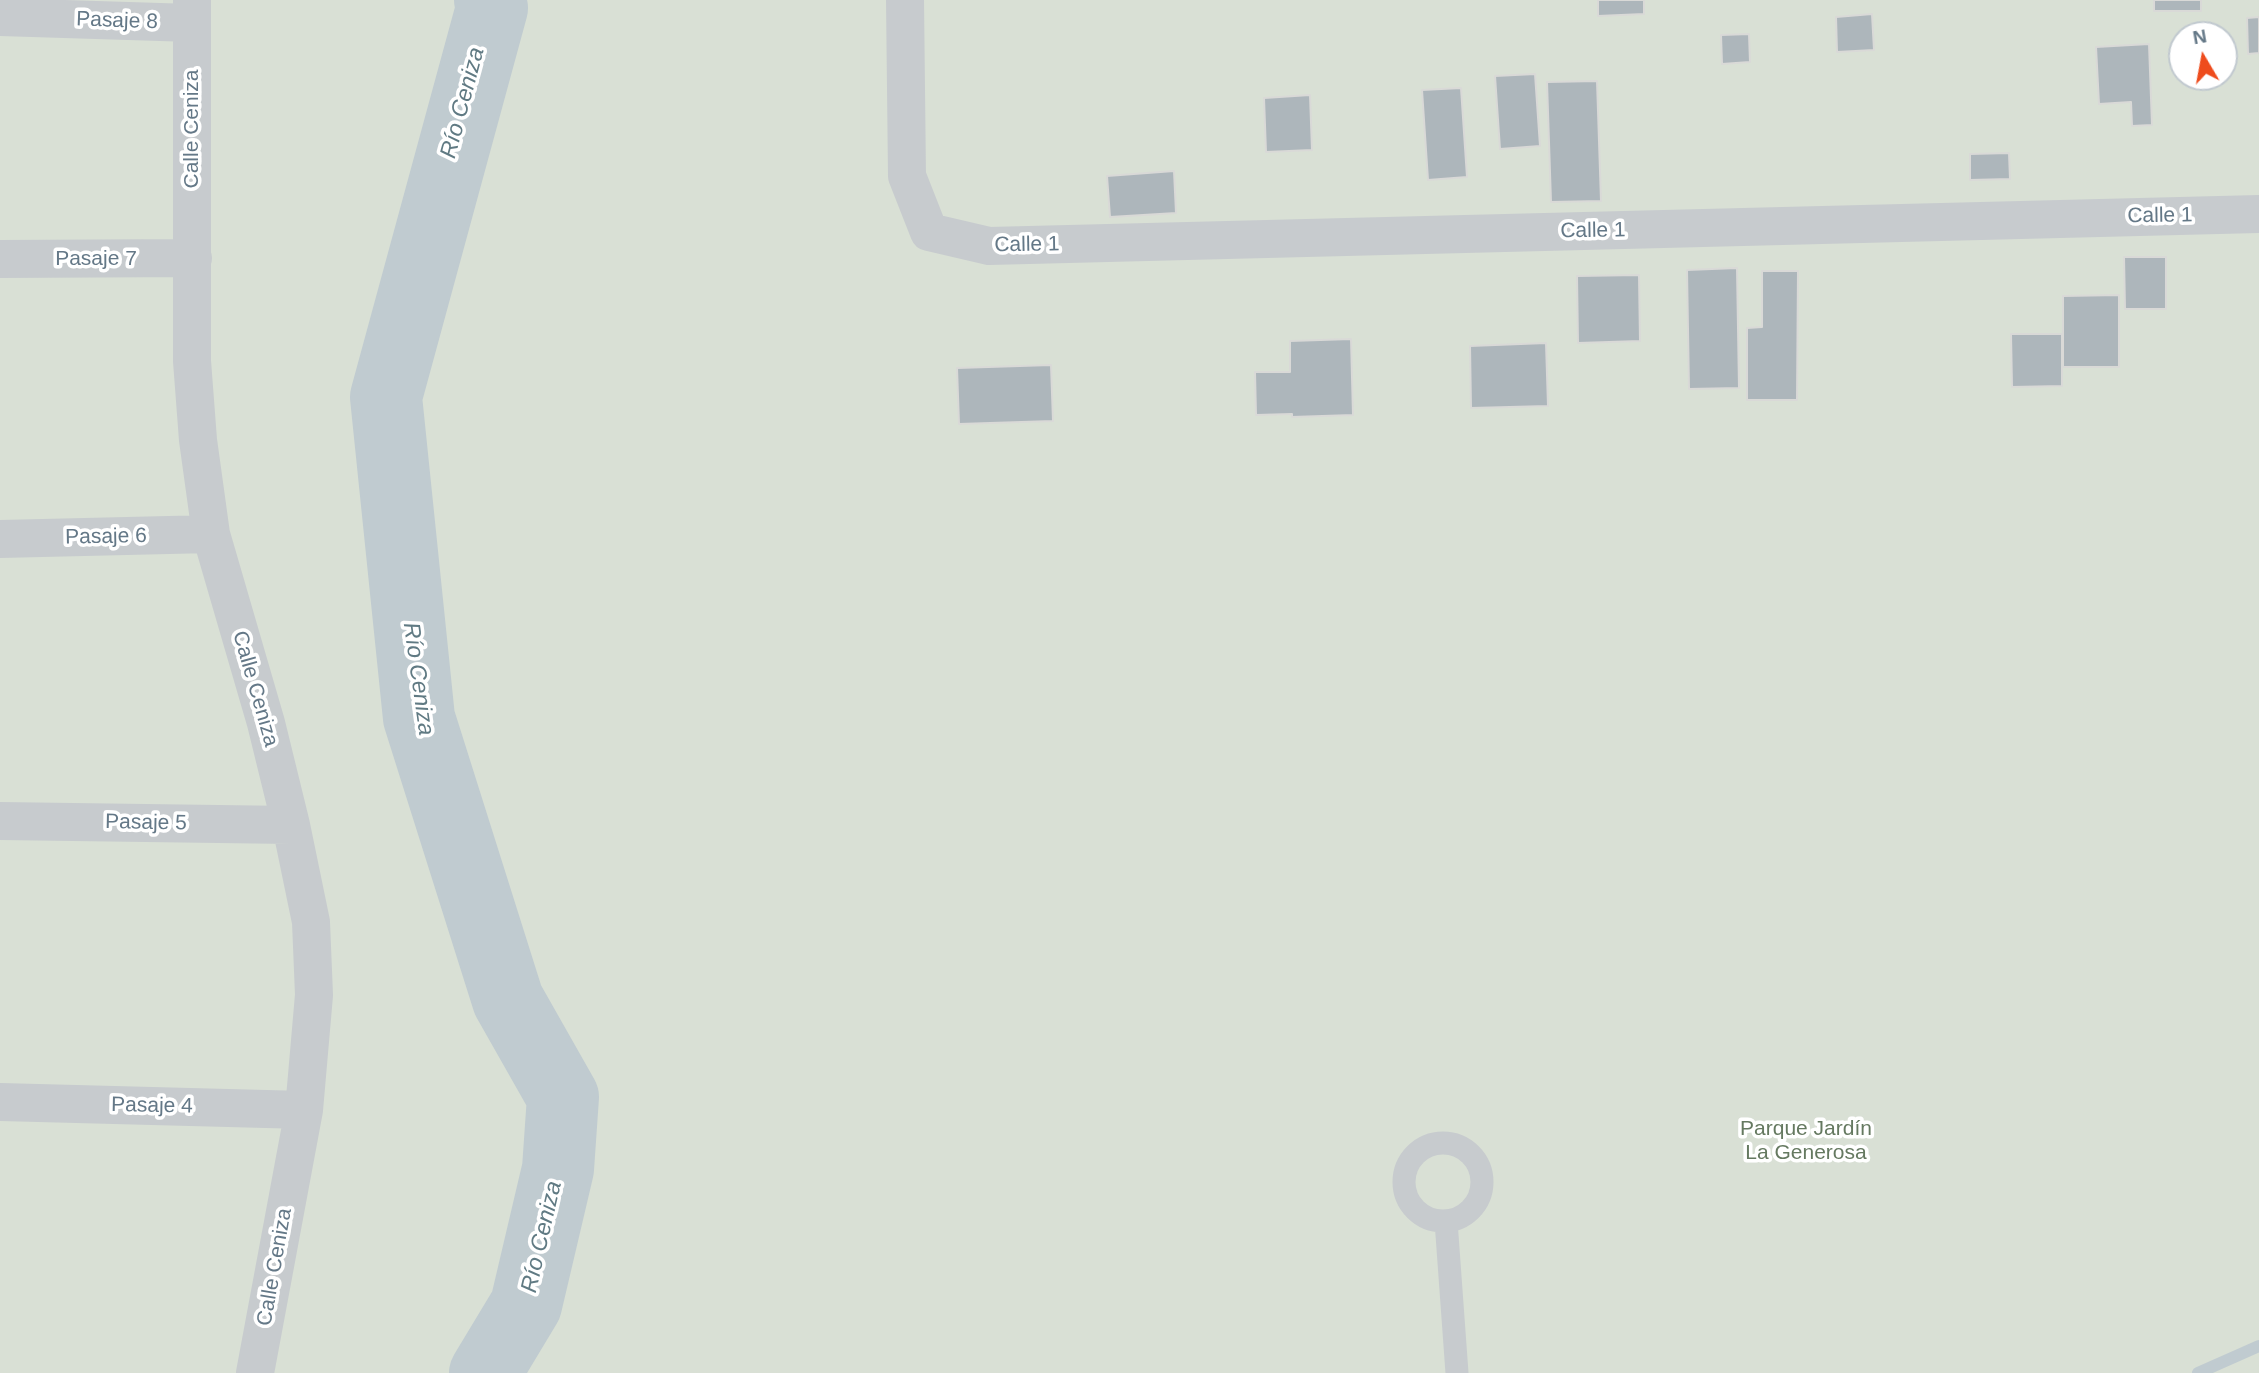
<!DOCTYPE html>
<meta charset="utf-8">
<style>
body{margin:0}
#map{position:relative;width:2259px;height:1373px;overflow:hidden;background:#f8f7f4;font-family:Helvetica,sans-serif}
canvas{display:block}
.north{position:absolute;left:2168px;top:21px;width:70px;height:70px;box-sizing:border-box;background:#fff;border:2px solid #c1c9cf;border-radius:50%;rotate:350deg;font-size:19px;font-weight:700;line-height:28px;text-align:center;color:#647887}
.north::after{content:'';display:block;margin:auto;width:24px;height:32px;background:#ee4c1d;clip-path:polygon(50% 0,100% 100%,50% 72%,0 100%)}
</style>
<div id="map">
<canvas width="2259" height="1373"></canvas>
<div class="north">N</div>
</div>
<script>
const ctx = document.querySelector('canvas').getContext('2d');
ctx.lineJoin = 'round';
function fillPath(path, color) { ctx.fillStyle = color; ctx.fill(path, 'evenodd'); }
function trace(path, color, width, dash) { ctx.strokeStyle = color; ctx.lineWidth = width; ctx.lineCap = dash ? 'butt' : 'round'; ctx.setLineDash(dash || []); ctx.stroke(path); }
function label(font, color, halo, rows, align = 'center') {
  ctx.font = font + ' Helvetica,sans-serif'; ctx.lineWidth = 7; ctx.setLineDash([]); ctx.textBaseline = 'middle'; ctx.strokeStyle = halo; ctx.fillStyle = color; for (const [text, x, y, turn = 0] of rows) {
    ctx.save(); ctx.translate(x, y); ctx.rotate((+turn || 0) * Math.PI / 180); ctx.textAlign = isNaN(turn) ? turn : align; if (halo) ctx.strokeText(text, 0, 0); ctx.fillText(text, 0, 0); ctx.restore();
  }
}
fillPath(new Path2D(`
 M0,0H2259V1373H0ZM2182,35H2224V77H2182Z`), '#d9e0d5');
trace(new Path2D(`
 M2198,1373L2259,1346`), '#c0cbd0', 12);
trace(new Path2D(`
 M485,1373L526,1305L558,1169L563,1097L508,1000L419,718L386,397L492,8L490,0`), '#c0cbd0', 72);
const building = new Path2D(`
 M1598,0H1644V14L1598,16Z
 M2154,0H2201V11H2154Z
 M1872,14L1874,50L1837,52L1836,17Z
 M2259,17V53L2248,54L2247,18Z
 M1749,34L1750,62L1722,64L1721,35Z
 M2149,44L2152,125L2132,126L2131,102L2099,104L2096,47Z
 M1535,74L1540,146L1500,149L1495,76Z
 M1597,81L1601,201L1551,202L1547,82Z
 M1461,88L1467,177L1428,180L1422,90Z
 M1310,95L1312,150L1266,152L1264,98Z
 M2009,153L2010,179L1970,180V154Z
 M1174,171L1176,213L1110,217L1107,176Z
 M2124,257H2166V309H2125Z
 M1737,268L1739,388L1689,389L1687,270Z
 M1762,271H1798L1797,400H1747V328L1762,327Z
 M1639,275L1640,341L1578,343L1577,276Z
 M2119,295V367H2063V296Z
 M2011,334H2062V386L2012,387Z
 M1351,339L1353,415L1292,417V414L1256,415L1255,372H1290V341Z
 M1546,343L1548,406L1471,408L1470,346Z
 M1051,365L1053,421L959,424L957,368Z`);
fillPath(building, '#adb6bb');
trace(building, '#d9d9d7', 2);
trace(new Path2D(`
 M1404 1182a39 39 0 1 1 78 0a39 39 0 1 1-78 0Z
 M1446,1221L1457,1373`), '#c7cbce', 23);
trace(new Path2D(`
 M192,0V361L198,440L211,534L266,723L291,825L311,922L314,995L304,1110L255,1373
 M905,0L907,176L929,232L989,246L2259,214
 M0,17L192,23
 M0,259L193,258
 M0,539L211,534
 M0,821L291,825
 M0,1102L304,1110`), '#c7cbce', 38);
label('21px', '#647887', '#fff', [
 ["Pasaje 8",117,21,2],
 ["Calle Ceniza",192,129,-90],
 ["Calle 1",2160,216,-1],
 ["Calle 1",1593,231,-1],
 ["Calle 1",1027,245,-1],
 ["Pasaje 7",96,259],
 ["Pasaje 6",106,537,-1],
 ["Calle Ceniza",255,689,74],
 ["Pasaje 5",146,823,1],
 ["Pasaje 4",152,1106,1],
 ["Calle Ceniza",275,1267,-80]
]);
label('21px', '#657960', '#fff', [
 ["Parque Jardín",1806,1129],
 ["La Generosa",1806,1153]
]);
label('italic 23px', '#607a83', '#fff', [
 ["Río Ceniza",463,103,-75],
 ["Río Ceniza",418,679,82],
 ["Río Ceniza",542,1237,-77]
]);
</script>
